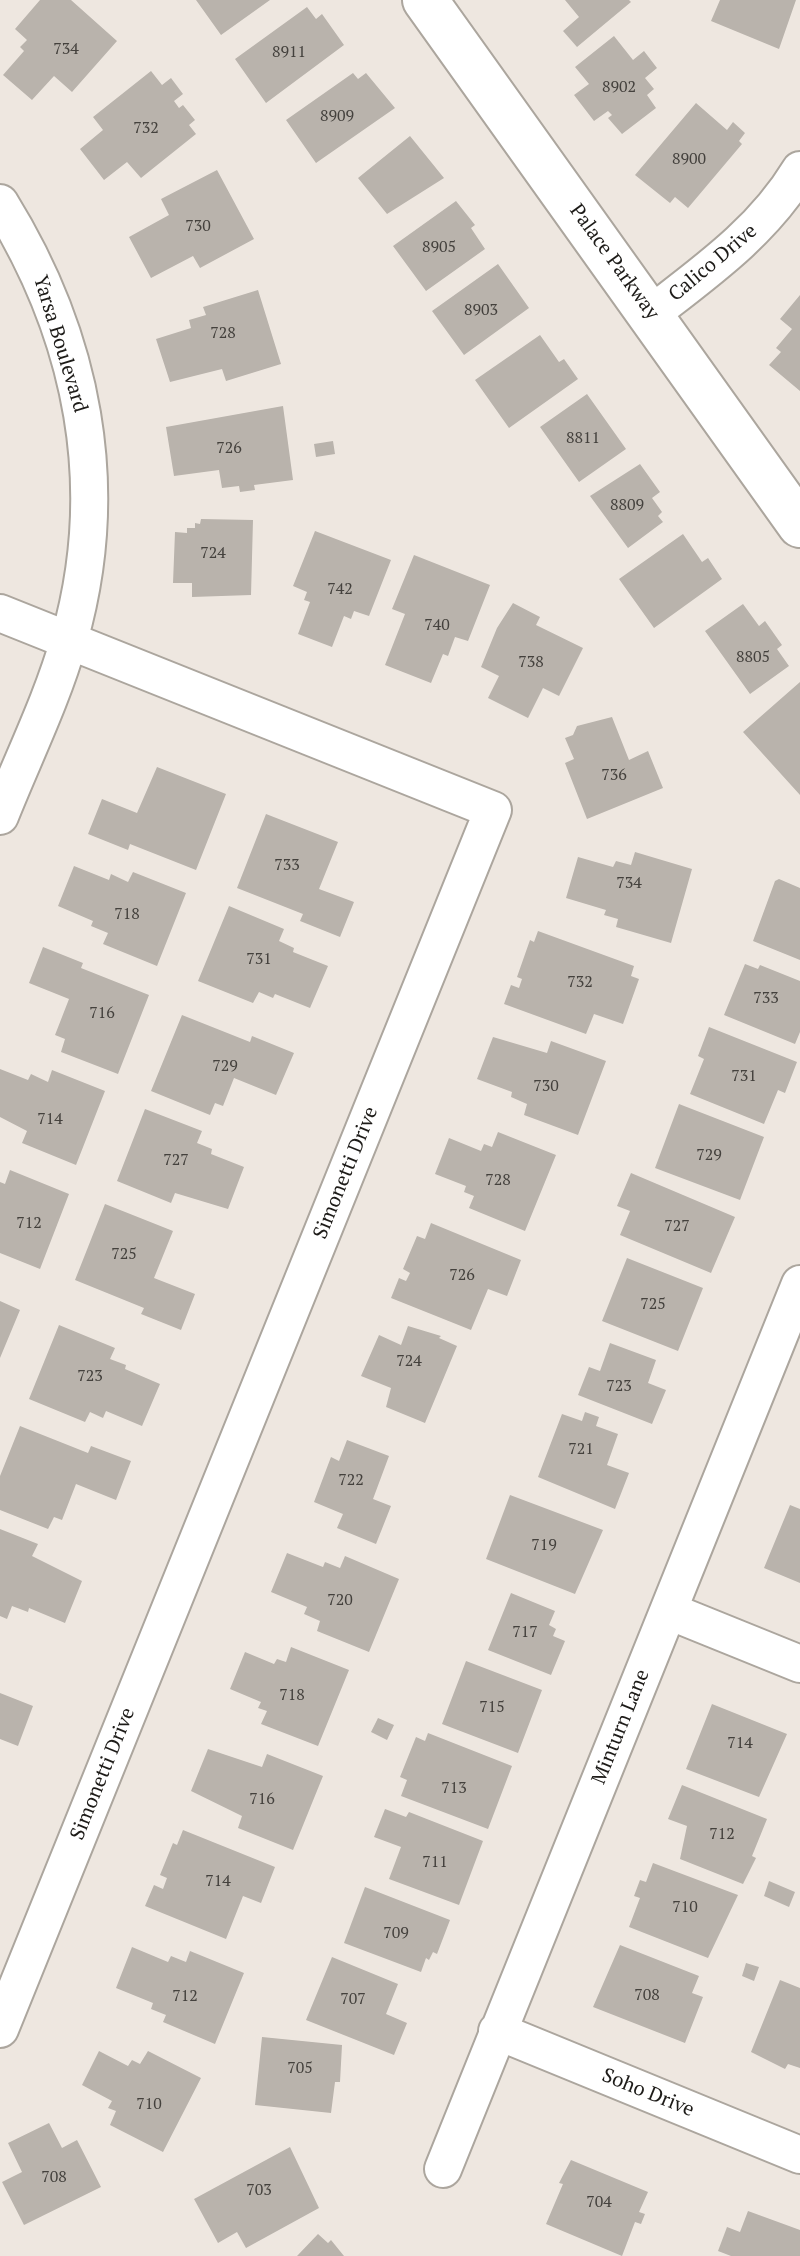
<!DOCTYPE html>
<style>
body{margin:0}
canvas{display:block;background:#eee7e0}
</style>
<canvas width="800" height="2256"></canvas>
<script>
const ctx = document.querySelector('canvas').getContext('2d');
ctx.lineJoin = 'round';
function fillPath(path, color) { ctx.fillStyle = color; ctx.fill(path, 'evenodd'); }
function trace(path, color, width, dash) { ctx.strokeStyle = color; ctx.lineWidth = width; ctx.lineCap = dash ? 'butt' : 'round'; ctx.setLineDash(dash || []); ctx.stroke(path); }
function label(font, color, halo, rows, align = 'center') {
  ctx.font = font + ' "PT Serif",serif'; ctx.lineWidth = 6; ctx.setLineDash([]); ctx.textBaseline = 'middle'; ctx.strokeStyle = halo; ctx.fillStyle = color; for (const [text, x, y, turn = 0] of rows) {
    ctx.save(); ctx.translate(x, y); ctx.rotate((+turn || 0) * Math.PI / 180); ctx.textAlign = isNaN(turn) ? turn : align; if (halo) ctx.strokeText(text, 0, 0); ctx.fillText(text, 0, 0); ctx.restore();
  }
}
fillPath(new Path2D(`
 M40,0H71L117,41L72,92L54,76L32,100L3,75L24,51L20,47L27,40L15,29Z
 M196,0H270L221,35Z
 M565,0H629L631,2L577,47L563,31L579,17Z
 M720,0H796L779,49L711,21Z
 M307,7L316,19L322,14L344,45L266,103L235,59Z
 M614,36L633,60L644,51L657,68L645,78L654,89L647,95L656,108L622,134L608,118L612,115L608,111L594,121L574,95L589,84L575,67Z
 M151,71L162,85L171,78L183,94L174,101L179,108L183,105L195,120L189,125L196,134L141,178L127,162L104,180L80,149L103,130L93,117Z
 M353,73L358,79L366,73L395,108L316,163L286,120Z
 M696,103L727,130L733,122L745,133L739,141L742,144L688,208L675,197L670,203L635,175Z
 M410,136L444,178L387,214L358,178Z
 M217,170L254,239L200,268L193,256L151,278L129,237L169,215L161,199Z
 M456,201L475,225L471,228L485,249L426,291L393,246Z
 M498,264L529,308L464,355L432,311Z
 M258,290L281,364L226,381L222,369L170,382L156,339L191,328L189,320L206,315L203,307Z
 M800,295V391L769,365L781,352L776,348L792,329L780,319Z
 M540,335L559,362L564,359L578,379L509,428L475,380Z
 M587,394L626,449L579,482L540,427Z
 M283,406L293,480L254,485L255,490L240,492L239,486L222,488L219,470L174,476L166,427Z
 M333,441L335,454L316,457L314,444Z
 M640,464L660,492L652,498L662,512L658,516L663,522L628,548L590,496Z
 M201,519L253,520L251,595L192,597V583H173L175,532L187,533V528H195V523L200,524Z
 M315,531L391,560L369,616L354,611L351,619L344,616L332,647L298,634L310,602L304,600L307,592L293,586Z
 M683,534L702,562L708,558L722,579L654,628L619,579Z
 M414,555L490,585L468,641L455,637L448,656L443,654L431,683L385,665L405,614L392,609Z
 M513,603L540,617L536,625L583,648L559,696L543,688L528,718L488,698L499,676L481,667L497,628Z
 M743,604L759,626L765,621L782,645L777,649L789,666L750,694L705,631Z
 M800,682V795L743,732Z
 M612,717L629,760L648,751L663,788L587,819L565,763L574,759L565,738L573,735L577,726Z
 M157,767L226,794L196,870L130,844L128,850L88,834L102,799L137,813Z
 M266,814L338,842L319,889L354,902L340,937L300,921L303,914L237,888Z
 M635,852L692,869L671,943L616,927L618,919L604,915L606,910L566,898L578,857L613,867L616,861L631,865Z
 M74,866L109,880L111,874L128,882L133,872L186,893L157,966L103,944L108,933L91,926L93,921L58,906Z
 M779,879L800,888V960L753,941L775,881Z
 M229,906L284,929L279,941L294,948L293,952L328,966L310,1008L275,994L273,998L259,992L253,1003L198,981Z
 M538,931L634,966L631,976L639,979L623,1024L594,1014L586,1034L504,1004L511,985L519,988L522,979L517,977L530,940L534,942Z
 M43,947L83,963L81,968L149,995L118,1074L61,1052L65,1039L55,1035L69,999L29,983Z
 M745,964L758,969L760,965L800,981V1032L795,1044L724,1015Z
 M182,1015L250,1042L252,1036L294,1053L276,1095L234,1078L223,1106L215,1103L210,1115L151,1091Z
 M709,1027L797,1062L785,1093L778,1090L764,1124L690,1094L704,1059L698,1056Z
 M493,1037L547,1053L551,1041L606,1061L578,1135L524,1115L527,1104L511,1097L512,1092L477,1079Z
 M0,1069L28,1080L31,1074L48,1082L52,1070L105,1091L76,1165L22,1143L27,1131L0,1117Z
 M679,1104L764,1137L740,1200L655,1168Z
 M145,1109L202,1131L197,1143L212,1149L211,1154L244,1167L228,1209L175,1193L171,1203L117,1181Z
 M498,1132L556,1155L525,1231L469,1208L474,1196L464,1192L466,1186L435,1174L449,1138L481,1151L484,1144L492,1147Z
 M10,1170L69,1194L40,1269L0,1253V1182L5,1184Z
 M631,1173L735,1217L711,1273L620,1235L630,1211L617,1206Z
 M105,1204L173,1231L154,1278L195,1294L181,1330L141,1314L144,1308L75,1280Z
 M431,1223L521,1260L507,1296L488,1289L471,1330L391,1298L399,1278L406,1281L410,1273L403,1269L417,1236L425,1239Z
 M627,1258L703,1288L678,1351L602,1321Z
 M0,1301L20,1310L0,1358Z
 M59,1325L115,1348L110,1359L126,1365L125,1369L160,1384L142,1426L106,1411L103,1418L90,1412L85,1422L29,1399Z
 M408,1326L441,1336L439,1338L457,1346L425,1423L386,1407L391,1388L361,1376L379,1335L401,1345Z
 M610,1343L656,1360L648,1383L666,1390L652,1424L578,1395L589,1367L600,1371Z
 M585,1412L599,1417L596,1426L618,1434L607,1465L629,1473L615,1509L538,1477L562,1414L582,1421Z
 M20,1426L88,1453L91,1446L131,1461L116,1500L76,1484L62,1520L54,1517L48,1529L0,1510V1476Z
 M347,1440L389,1456L373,1499L391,1506L376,1544L337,1528L343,1514L314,1502L331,1457L339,1461Z
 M510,1495L603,1530L575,1594L486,1559Z
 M790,1505L800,1509V1583L764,1568Z
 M0,1529L38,1544L32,1556L82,1581L65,1623L29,1608L28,1612L12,1606L7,1619L0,1616Z
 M287,1553L323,1567L325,1562L340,1568L345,1556L399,1579L369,1652L317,1631L320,1621L304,1614L307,1607L271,1592Z
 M511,1593L555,1611L549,1625L556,1629L553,1636L565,1641L551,1675L488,1650Z
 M291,1647L349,1670L318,1746L261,1724L267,1711L258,1708L261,1702L230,1689L245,1652L274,1664L277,1659L286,1662Z
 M466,1661L542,1690L518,1753L442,1724Z
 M0,1693L33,1706L18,1746L0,1739Z
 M712,1704L787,1734L759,1797L686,1769Z
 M378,1718L394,1725L387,1740L371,1732Z
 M428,1733L512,1766L488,1829L401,1796L407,1780L400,1777L416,1737L425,1741Z
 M208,1749L262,1767L267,1754L323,1776L293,1850L238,1828L242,1816L191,1791Z
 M682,1785L767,1819L752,1856L756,1858L743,1884L680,1859L687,1826L668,1819Z
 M385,1809L406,1817L409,1812L483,1841L459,1905L389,1879L401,1847L374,1837Z
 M183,1830L275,1867L261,1903L243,1896L226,1939L145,1906L154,1885L163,1889L167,1878L160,1875L173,1843L177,1845Z
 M653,1863L738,1895L708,1958L629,1927L640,1898L634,1896L640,1880L646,1882Z
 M769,1881L795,1892L789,1907L764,1896Z
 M365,1887L450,1920L437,1954L433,1952L429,1960L426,1958L421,1972L344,1943Z
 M620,1945L699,1976L692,1993L703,1997L685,2043L593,2007Z
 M132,1947L168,1962L171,1956L186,1962L190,1951L244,1973L215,2044L163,2022L166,2015L151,2009L153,2003L116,1988Z
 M332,1957L398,1984L386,2014L407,2023L394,2055L306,2020Z
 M746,1963L759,1967L754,1981L742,1976Z
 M780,1980L800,1988V2068L788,2064L785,2069L751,2052Z
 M262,2037L342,2045L340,2082H335L331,2113L255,2105Z
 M99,2051L128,2066L132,2060L140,2064L148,2051L201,2078L163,2152L110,2125L116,2111L108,2108L112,2101L82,2085Z
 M49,2123L62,2148L77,2140L101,2187L24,2225L2,2182L22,2172L8,2143Z
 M290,2147L319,2208L246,2248L237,2232L218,2243L194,2199Z
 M571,2160L648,2192L639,2212L645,2214L641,2224L635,2222L622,2256L546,2224L563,2184L559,2183Z
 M748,2211L800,2230V2256H731L718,2251L727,2227L740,2232Z
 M318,2234L328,2243L331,2240L344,2256H297Z`), '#b9b3ac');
const minor = new Path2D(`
 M0,203C83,337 113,487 69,640C52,700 23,758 0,816
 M651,314C708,270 763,231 800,170
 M0,613L493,810L0,2029
 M669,1611L800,1664
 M497,2031L800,2155
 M443,2169L800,1284`);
const tertiary = new Path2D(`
 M425,0L800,525`);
trace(minor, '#aca69e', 40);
trace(tertiary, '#aca69e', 48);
trace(minor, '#fff', 36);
trace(tertiary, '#fff', 44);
label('16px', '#44413d', null, [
 ["734",66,49],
 ["8911",289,52],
 ["8902",619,87],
 ["8909",337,116],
 ["732",146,128],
 ["8900",689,159],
 ["730",198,226],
 ["8905",439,247],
 ["8903",481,310],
 ["728",223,333],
 ["8811",583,438],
 ["726",229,448],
 ["8809",627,505],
 ["724",213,553],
 ["742",340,589],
 ["740",437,625],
 ["8805",753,657],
 ["738",531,662],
 ["736",614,775],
 ["733",287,865],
 ["734",629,883],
 ["718",127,914],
 ["731",259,959],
 ["732",580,982],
 ["733",766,998],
 ["716",102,1013],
 ["729",225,1066],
 ["731",744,1076],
 ["730",546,1086],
 ["714",50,1119],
 ["729",709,1155],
 ["727",176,1160],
 ["728",498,1180],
 ["712",29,1223],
 ["727",677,1226],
 ["725",124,1254],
 ["726",462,1275],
 ["725",653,1304],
 ["724",409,1361],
 ["723",90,1376],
 ["723",619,1386],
 ["721",581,1449],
 ["722",351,1480],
 ["719",544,1545],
 ["720",340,1600],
 ["717",525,1632],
 ["718",292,1695],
 ["715",492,1707],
 ["714",740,1743],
 ["713",454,1788],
 ["716",262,1799],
 ["712",722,1834],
 ["711",435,1862],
 ["714",218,1881],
 ["710",685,1907],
 ["709",396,1933],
 ["708",647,1995],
 ["712",185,1996],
 ["707",353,1999],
 ["705",300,2068],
 ["710",149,2104],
 ["708",54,2177],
 ["703",259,2190],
 ["704",599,2202]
]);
label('20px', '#1d1b18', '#fff', [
 ["Palace Parkway",614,262,54],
 ["Calico Drive",713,263,-40],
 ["Yarsa Boulevard",60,344,73],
 ["Simonetti Drive",346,1173,-68],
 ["Minturn Lane",621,1727,-68],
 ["Simonetti Drive",103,1774,-68],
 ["Soho Drive",648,2093,22]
]);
</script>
